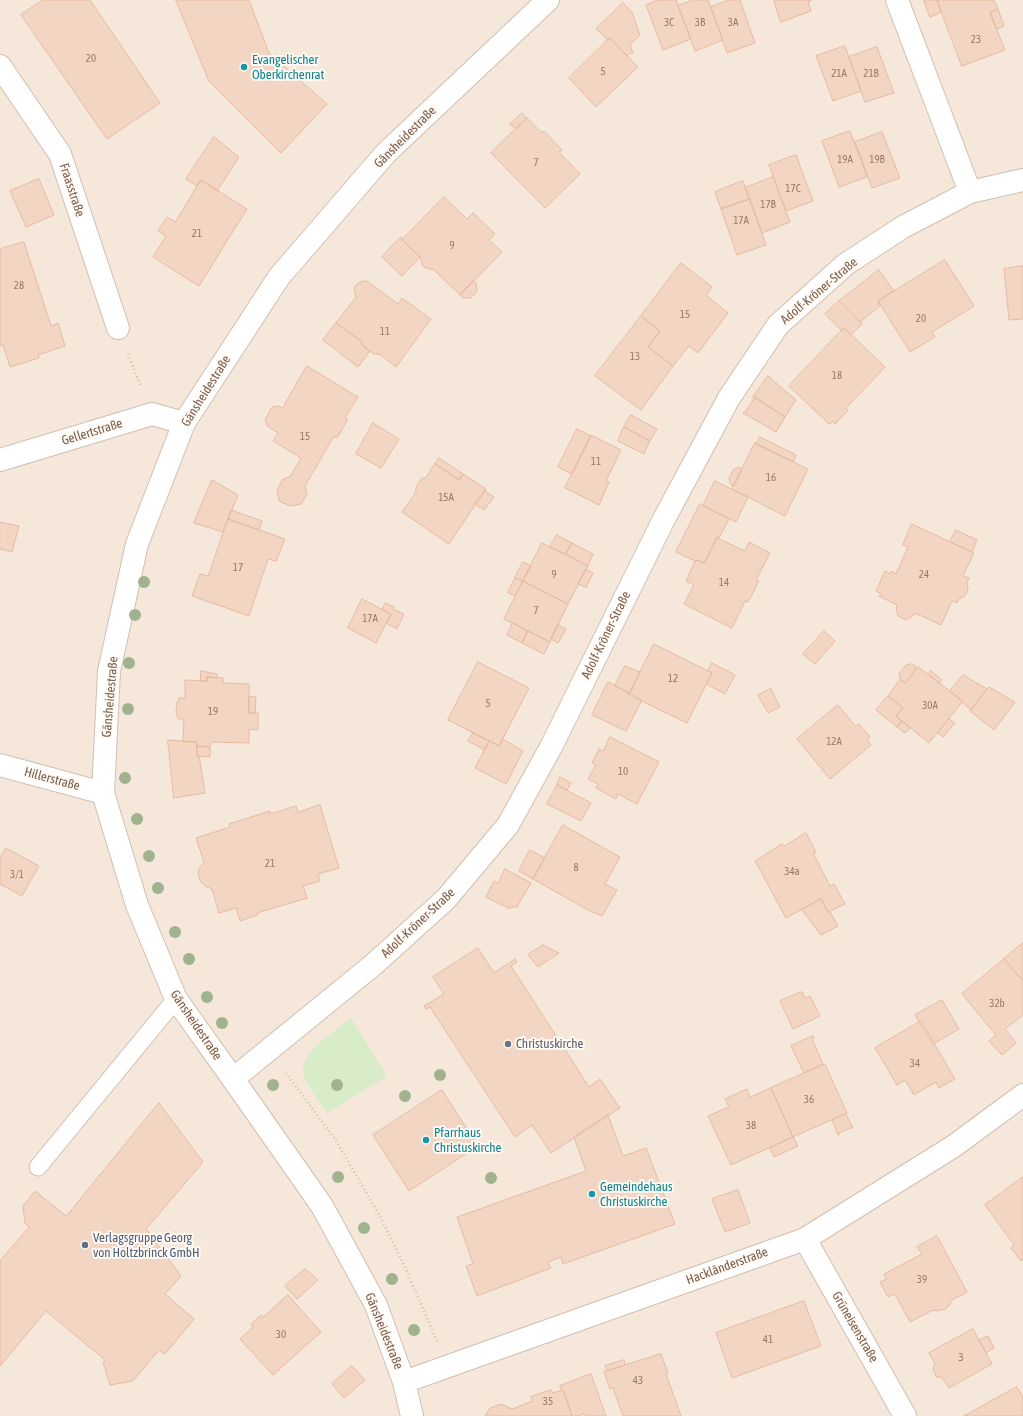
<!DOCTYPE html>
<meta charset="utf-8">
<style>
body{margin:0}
canvas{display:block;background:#fdf6ec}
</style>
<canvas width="1023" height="1416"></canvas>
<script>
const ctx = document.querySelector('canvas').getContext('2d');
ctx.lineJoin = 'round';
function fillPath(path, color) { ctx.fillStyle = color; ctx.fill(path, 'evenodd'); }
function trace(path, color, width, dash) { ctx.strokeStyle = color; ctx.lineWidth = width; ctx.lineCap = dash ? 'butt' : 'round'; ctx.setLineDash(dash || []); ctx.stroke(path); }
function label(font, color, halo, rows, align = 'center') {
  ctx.font = font + ' "Asap Condensed",sans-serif'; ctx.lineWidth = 4; ctx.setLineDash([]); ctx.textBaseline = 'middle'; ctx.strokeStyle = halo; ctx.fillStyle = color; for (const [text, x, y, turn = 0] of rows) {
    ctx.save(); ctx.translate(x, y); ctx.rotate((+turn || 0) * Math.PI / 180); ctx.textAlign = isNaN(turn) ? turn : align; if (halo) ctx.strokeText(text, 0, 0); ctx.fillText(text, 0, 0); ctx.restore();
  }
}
fillPath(new Path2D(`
 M0,0H1023V1416H0Z`), '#f5e8da');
fillPath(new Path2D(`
 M351,1018L387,1076L327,1113C319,1101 309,1089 304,1076C295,1055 337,1030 351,1018Z`), '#d8ecc9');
const building = new Path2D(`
 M43,0H90L160,103L107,139L21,15Z
 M176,0H249L269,53L327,104L281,153L209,81Z
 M658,0H676L691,39L663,50L646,5Z
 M693,0H708L723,40L695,51L678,6Z
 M729,0H740L755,43L727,53L711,7Z
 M774,0H812L808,2L811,11L781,22Z
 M924,0H937L942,12L930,17Z
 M937,0H994L998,9L990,13L1005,50L962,66Z
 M623,3L632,12L640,35L630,45L633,54L630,53L627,56L610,38L608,40L596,29Z
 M998,9L1004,26L997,29L990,13Z
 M610,38L638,67L596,107L569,78Z
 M845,46L861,91L833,101L816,56Z
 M877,47L894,93L865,102L849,57Z
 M522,113L527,118L516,129L510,124Z
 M527,118L542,133L544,131L562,150L559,152L580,174L545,208L491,153Z
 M850,131L867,177L839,187L822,141Z
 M882,132L900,178L872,188L855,142Z
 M214,137L239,157L217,191L201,180L197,186L186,179Z
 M796,155L813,201L786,211L769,165Z
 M773,177L790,222L762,233L745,188Z
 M39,179L54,215L26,227L10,191Z
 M201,180L247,209L199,286L153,257L166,236L158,231L167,217L175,222Z
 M743,181L750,199L721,209L715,192Z
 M444,197L467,219L473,213L495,234L489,240L502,252L460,295L434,270L426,268L423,266L420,257L402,240Z
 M750,199L766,245L737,255L721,209Z
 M401,237L403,239L402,240L420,257L402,276L382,257Z
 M24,242L51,326L58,323L65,346L38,355L39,358L10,367L3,345L0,346V249Z
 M945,260L974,306L932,332L935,337L910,352L878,301Z
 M681,263L712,287L706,295L728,313L698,353L689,346L673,366L648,347L660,331L641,316Z
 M1023,266V319L1009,320L1004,269Z
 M879,270L894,291L878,301L880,306L860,322L839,301Z
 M363,281H367L398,304L402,298L431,319L396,367L379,354H374L363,346L361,341L336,323L356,297L354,289L355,286Z
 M473,281L476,283L477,291L471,298H463L460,295Z
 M839,301L862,324L851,335L844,328L842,331L825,314Z
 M641,316L660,331L648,347L673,366L641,410L595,376Z
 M336,323L361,341L363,346L370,351L358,367L323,340Z
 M844,328L885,367L846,408L848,410L835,424L833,421L829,424L789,386Z
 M307,366L358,397L345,418L348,419L337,438L334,436L305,486L307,494L301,504L290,506L279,501L277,490L283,479L290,477L301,458L273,441L278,433L267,426L265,420L272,407L279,406L282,408Z
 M768,376L796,400L785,417L753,397Z
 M755,397L785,417L776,432L743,413L744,412H745Z
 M631,415L657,429L650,441L624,427Z
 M373,423L399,439L381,468L356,454Z
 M624,427L650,441L644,454L618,441Z
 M577,429L591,436L572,474L558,467Z
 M591,435L621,450L606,481L609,482L599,505L565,488Z
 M760,437L796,455L793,462L756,444Z
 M755,443L808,469L785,516L732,489Z
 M439,458L463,474L459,480L435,464Z
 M435,464L459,480L463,474L486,489L449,544L402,512L416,492V487L421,479L426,477Z
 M739,467L742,469L734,486L731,485L729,478L733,470Z
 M212,480L238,495L223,532L194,523Z
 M715,481L748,497L736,522L703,506Z
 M485,491L494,497L484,510L475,504Z
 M700,504L729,519L719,538H717L704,563L696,560L695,561L676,552Z
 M231,510L262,521L259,530L228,519Z
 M228,519L285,539L276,561L268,559L249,616L192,596L200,574L208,576Z
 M0,522L19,526L12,552L0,549Z
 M912,524L974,553L963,576L969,578L967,582L968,588L967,592L965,596L959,599L957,603L952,601L941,625L915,613L913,616L906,620L898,616L896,608L897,605L879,596L881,594L876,591L885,571L890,574L891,571L896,574L908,547L903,545Z
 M956,530L977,540L972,552L950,542Z
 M557,535L572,543L566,554L550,547Z
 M717,538L745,551L749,542L770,553L756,580L759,581L748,602L745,601L732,628L684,604L694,585L686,581L695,561L696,560L704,563Z
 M542,543L588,566L568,604L523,581Z
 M572,543L593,554L588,566L566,554Z
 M523,562L531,566L523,581L515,578Z
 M586,569L593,573L586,587L578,584Z
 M515,578L523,581L515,596L508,593Z
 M523,581L568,604L550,642L504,619Z
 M362,599L391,614L376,643L348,628Z
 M386,603L394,607L393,609L404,614L397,629L386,623L391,614L382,610Z
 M513,623L528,631L522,643L507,635Z
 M558,625L566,629L558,643L551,639Z
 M528,631L550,642L544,654L522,643Z
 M824,631L835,641L815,664L803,654Z
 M654,644L712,673L687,723L629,695Z
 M478,662L529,688L499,746L448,720Z
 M712,663L735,675L725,694L706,684L712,673L708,671Z
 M913,664L917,668L905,683L900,679L899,673L906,665Z
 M625,666L640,672L630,693L615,686Z
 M918,667L963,701L929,743L896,716L903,708L888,696L900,679L905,683Z
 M201,671L217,674V678L207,677V681H201Z
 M931,671L942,680L939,683L928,674Z
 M963,675L987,689L971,710L950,691Z
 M207,677L223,678V683L249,684V713H258V730L249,729V743L211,742L210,747L197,746V742H183L184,719H178L176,711L177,703L179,698H185V680L207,681Z
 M608,682L642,700L626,731L592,715Z
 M989,687L1015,702L994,730L970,711Z
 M771,689L780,707L768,713L758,695Z
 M249,696L256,697L255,713H249Z
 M888,696L903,708L896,716L902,721L897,727L876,710Z
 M838,705L855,726L859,724L870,737L867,740L871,745L830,779L797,739Z
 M949,719L955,723L943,737L938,733Z
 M902,721L910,728L905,733L897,727Z
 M473,733L489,741L485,750L468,741Z
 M610,737L659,762L637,804L618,794L616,799L596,788L598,784L588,779L596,765L592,763L599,749L603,751Z
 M503,739L523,751L506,784L475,768L489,741L499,746Z
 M168,740L197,742V756H199L205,793L174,798Z
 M197,746L210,747V757L197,756Z
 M560,777L571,783L567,790L557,785Z
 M557,785L591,803L581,821L547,804Z
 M320,805L339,868L318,874L320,881L303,886L307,898L257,913L258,915L240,921L236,908L219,913L212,889L205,886L200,881L198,873L199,869L204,862L196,838L230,827L229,824L270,811V814L296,806L298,812Z
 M563,825L620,857L605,884L617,890L602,916L590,911L533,879Z
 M806,833L816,852L813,853L830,886L834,884L845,904L828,912L821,899L786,918L755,861L782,844L784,846Z
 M6,848L39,866L22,896L0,884V858Z
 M530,850L545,858L533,879L519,871Z
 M505,869L531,883L517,907H511L510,909L486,897L494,881L498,883Z
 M821,899L828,912H830L838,926L821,935L802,910Z
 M1023,943V981L1004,959Z
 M543,945L559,953L538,967L528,955Z
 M478,948L494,973L515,959L517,962L511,966L589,1087L600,1079L620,1108L551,1153L532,1125L515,1137L430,1007L426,1009L424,1006L444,994L433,977Z
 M1004,959L1023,981V1015L1005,1029L1016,1043L1002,1055L989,1041L996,1035L962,994Z
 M802,992L805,998L810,996L820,1016L793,1029L780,1001Z
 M942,1000L959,1029L933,1044L915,1015Z
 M921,1021L955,1079L939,1088L936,1082L914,1095L905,1080L897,1085L875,1048Z
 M813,1036L814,1038L812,1039L823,1064L804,1073L791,1046Z
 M825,1064L847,1113L793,1137L771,1088Z
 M771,1088L793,1137L731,1165L708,1116L729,1107L725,1099L747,1089L750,1097Z
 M442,1090L478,1146L409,1191L373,1135Z
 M159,1103L203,1162L146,1229L181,1276L165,1294L194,1319L165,1354L159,1350L133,1381L110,1385L103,1362L105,1360L46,1311L0,1366V1261L29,1227L25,1223L23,1206L35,1191L66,1216Z
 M846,1114L853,1128H850L839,1133L840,1134L838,1135L832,1120Z
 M608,1115L623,1156L646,1148L675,1224L563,1264L561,1257L548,1262L551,1268L477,1296L466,1266L473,1264L457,1217L586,1171L574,1137Z
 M793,1137L798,1146L774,1157L770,1148Z
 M1023,1177V1259L1021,1261L1011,1248L1014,1245L985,1205Z
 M738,1190L750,1223L725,1232L712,1199Z
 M937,1236L967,1292L952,1300L949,1306L945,1309L937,1311L933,1310L910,1322L895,1294L888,1297L880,1282L887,1279L884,1274L922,1254L917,1247Z
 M305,1269L318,1280L297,1299L285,1286Z
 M288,1295L321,1332L273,1375L240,1339L253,1327L251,1324L261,1315L263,1317Z
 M804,1301L821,1346L732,1378L716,1333Z
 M973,1329L992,1364L949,1388L942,1377H936L933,1369L935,1364L929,1353Z
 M988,1336L994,1348L986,1353L979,1340Z
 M661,1354L668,1373L666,1374L681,1416H623L613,1388L610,1389L604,1372Z
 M624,1360L625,1365L607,1371L605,1366Z
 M352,1366L365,1380L344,1398L332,1384Z
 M591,1374L606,1416H585L584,1414L578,1416H572L563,1390L562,1391L560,1386Z
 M1017,1387L1023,1397V1416H964Z
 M551,1390L553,1393L563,1390L572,1416H485L490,1408L501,1404L512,1409L532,1401L531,1397Z`);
fillPath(building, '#f3d5c3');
trace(building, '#e6bba3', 1);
const lane = new Path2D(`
 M38,1167L176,999`);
const street = new Path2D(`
 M897,0L970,192
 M0,66L60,154L118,328
 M0,460L152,414L184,423
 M0,765L103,793
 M233,1079L373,965L446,899L508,825L551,747L664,519L729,398L778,325L846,264L903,227L970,192L1023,180
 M805,1239L905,1416
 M404,1382L805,1239L954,1146L1023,1095
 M412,1416L404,1382L376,1305L322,1206L233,1079L176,999L137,905L103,793L109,671L137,544L184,423L279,277L386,153L548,0`);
trace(lane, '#d1beb0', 19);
trace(street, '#d1beb0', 24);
trace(new Path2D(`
 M128,354L141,387
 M286,1073L335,1139L381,1218L404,1265L437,1341`), '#d9b8a5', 2.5, [1, 3]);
trace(lane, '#fff', 17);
trace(street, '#fff', 22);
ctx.fillStyle = '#a0b28e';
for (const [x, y] of [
 [144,582],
 [135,615],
 [129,663],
 [128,709],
 [125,778],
 [137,819],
 [149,856],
 [158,888],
 [175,932],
 [189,959],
 [207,997],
 [222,1023],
 [440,1075],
 [273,1085],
 [337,1085],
 [405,1096],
 [338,1177],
 [491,1178],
 [364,1228],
 [392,1279],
 [414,1330]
]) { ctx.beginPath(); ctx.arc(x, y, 6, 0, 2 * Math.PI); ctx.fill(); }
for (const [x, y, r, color] of [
 [244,67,4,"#0f9aa8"],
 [508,1044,4,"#6b7280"],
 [426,1140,4,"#0f9aa8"],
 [592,1194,4,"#0f9aa8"],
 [85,1245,4,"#5c6f8a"]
]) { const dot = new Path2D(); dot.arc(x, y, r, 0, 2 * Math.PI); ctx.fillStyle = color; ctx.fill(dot); trace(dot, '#fffaf3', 1.5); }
label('11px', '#987a6a', null, [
 ["3C",669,23],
 ["3B",700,23],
 ["3A",733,23],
 ["23",976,40],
 ["20",91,59],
 ["5",603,72],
 ["21A",839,74],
 ["21B",871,74],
 ["19A",845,160],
 ["19B",877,160],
 ["7",536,163],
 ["17C",793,189],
 ["17B",768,205],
 ["17A",741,221],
 ["21",197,234],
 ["9",452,246],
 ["28",19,286],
 ["15",685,315],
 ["20",921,319],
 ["11",385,332],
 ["13",635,357],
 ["18",837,376],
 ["15",305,437],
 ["11",596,462],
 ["16",771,478],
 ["15A",446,498],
 ["17",238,568],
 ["9",554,575],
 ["24",924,575],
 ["14",724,583],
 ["7",536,611],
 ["17A",370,619],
 ["12",673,679],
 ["5",488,704],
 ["30A",930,706],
 ["19",213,712],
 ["12A",834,742],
 ["10",623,772],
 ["21",270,864],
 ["8",576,868],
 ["34a",792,872],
 ["3/1",17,875],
 ["32b",997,1004],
 ["34",915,1064],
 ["36",809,1100],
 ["38",751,1126],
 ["39",922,1280],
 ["30",281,1335],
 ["41",768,1340],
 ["3",961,1358],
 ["43",638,1381],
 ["35",548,1402]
]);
label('13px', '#0d838f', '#fffaf3', [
 ["Evangelischer",252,60],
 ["Oberkirchenrat",252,75],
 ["Pfarrhaus",434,1133],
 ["Christuskirche",434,1148],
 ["Gemeindehaus",600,1187],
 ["Christuskirche",600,1202]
], 'left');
label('13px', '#7a5c4d', '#fffaf3', [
 ["Gänsheidestraße",405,137,-45],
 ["Fraasstraße",72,190,72],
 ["Adolf-Kröner-Straße",819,291,-40],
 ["Gänsheidestraße",206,391,-58],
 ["Gellertstraße",92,432,-17],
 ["Adolf-Kröner-Straße",606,635,-64],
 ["Gänsheidestraße",110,697,-85],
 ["Hillerstraße",52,779,15],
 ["Adolf-Kröner-Straße",418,923,-43],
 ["Gänsheidestraße",196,1025,56],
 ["Hackländerstraße",727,1266,-20],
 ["Grüneisenstraße",855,1327,60],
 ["Gänsheidestraße",384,1331,68]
]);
label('13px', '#5b616d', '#fffaf3', [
 ["Christuskirche",516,1044]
], 'left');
label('13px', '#4e5e75', '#fffaf3', [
 ["Verlagsgruppe Georg",93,1238],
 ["von Holtzbrinck GmbH",93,1253]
], 'left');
</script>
